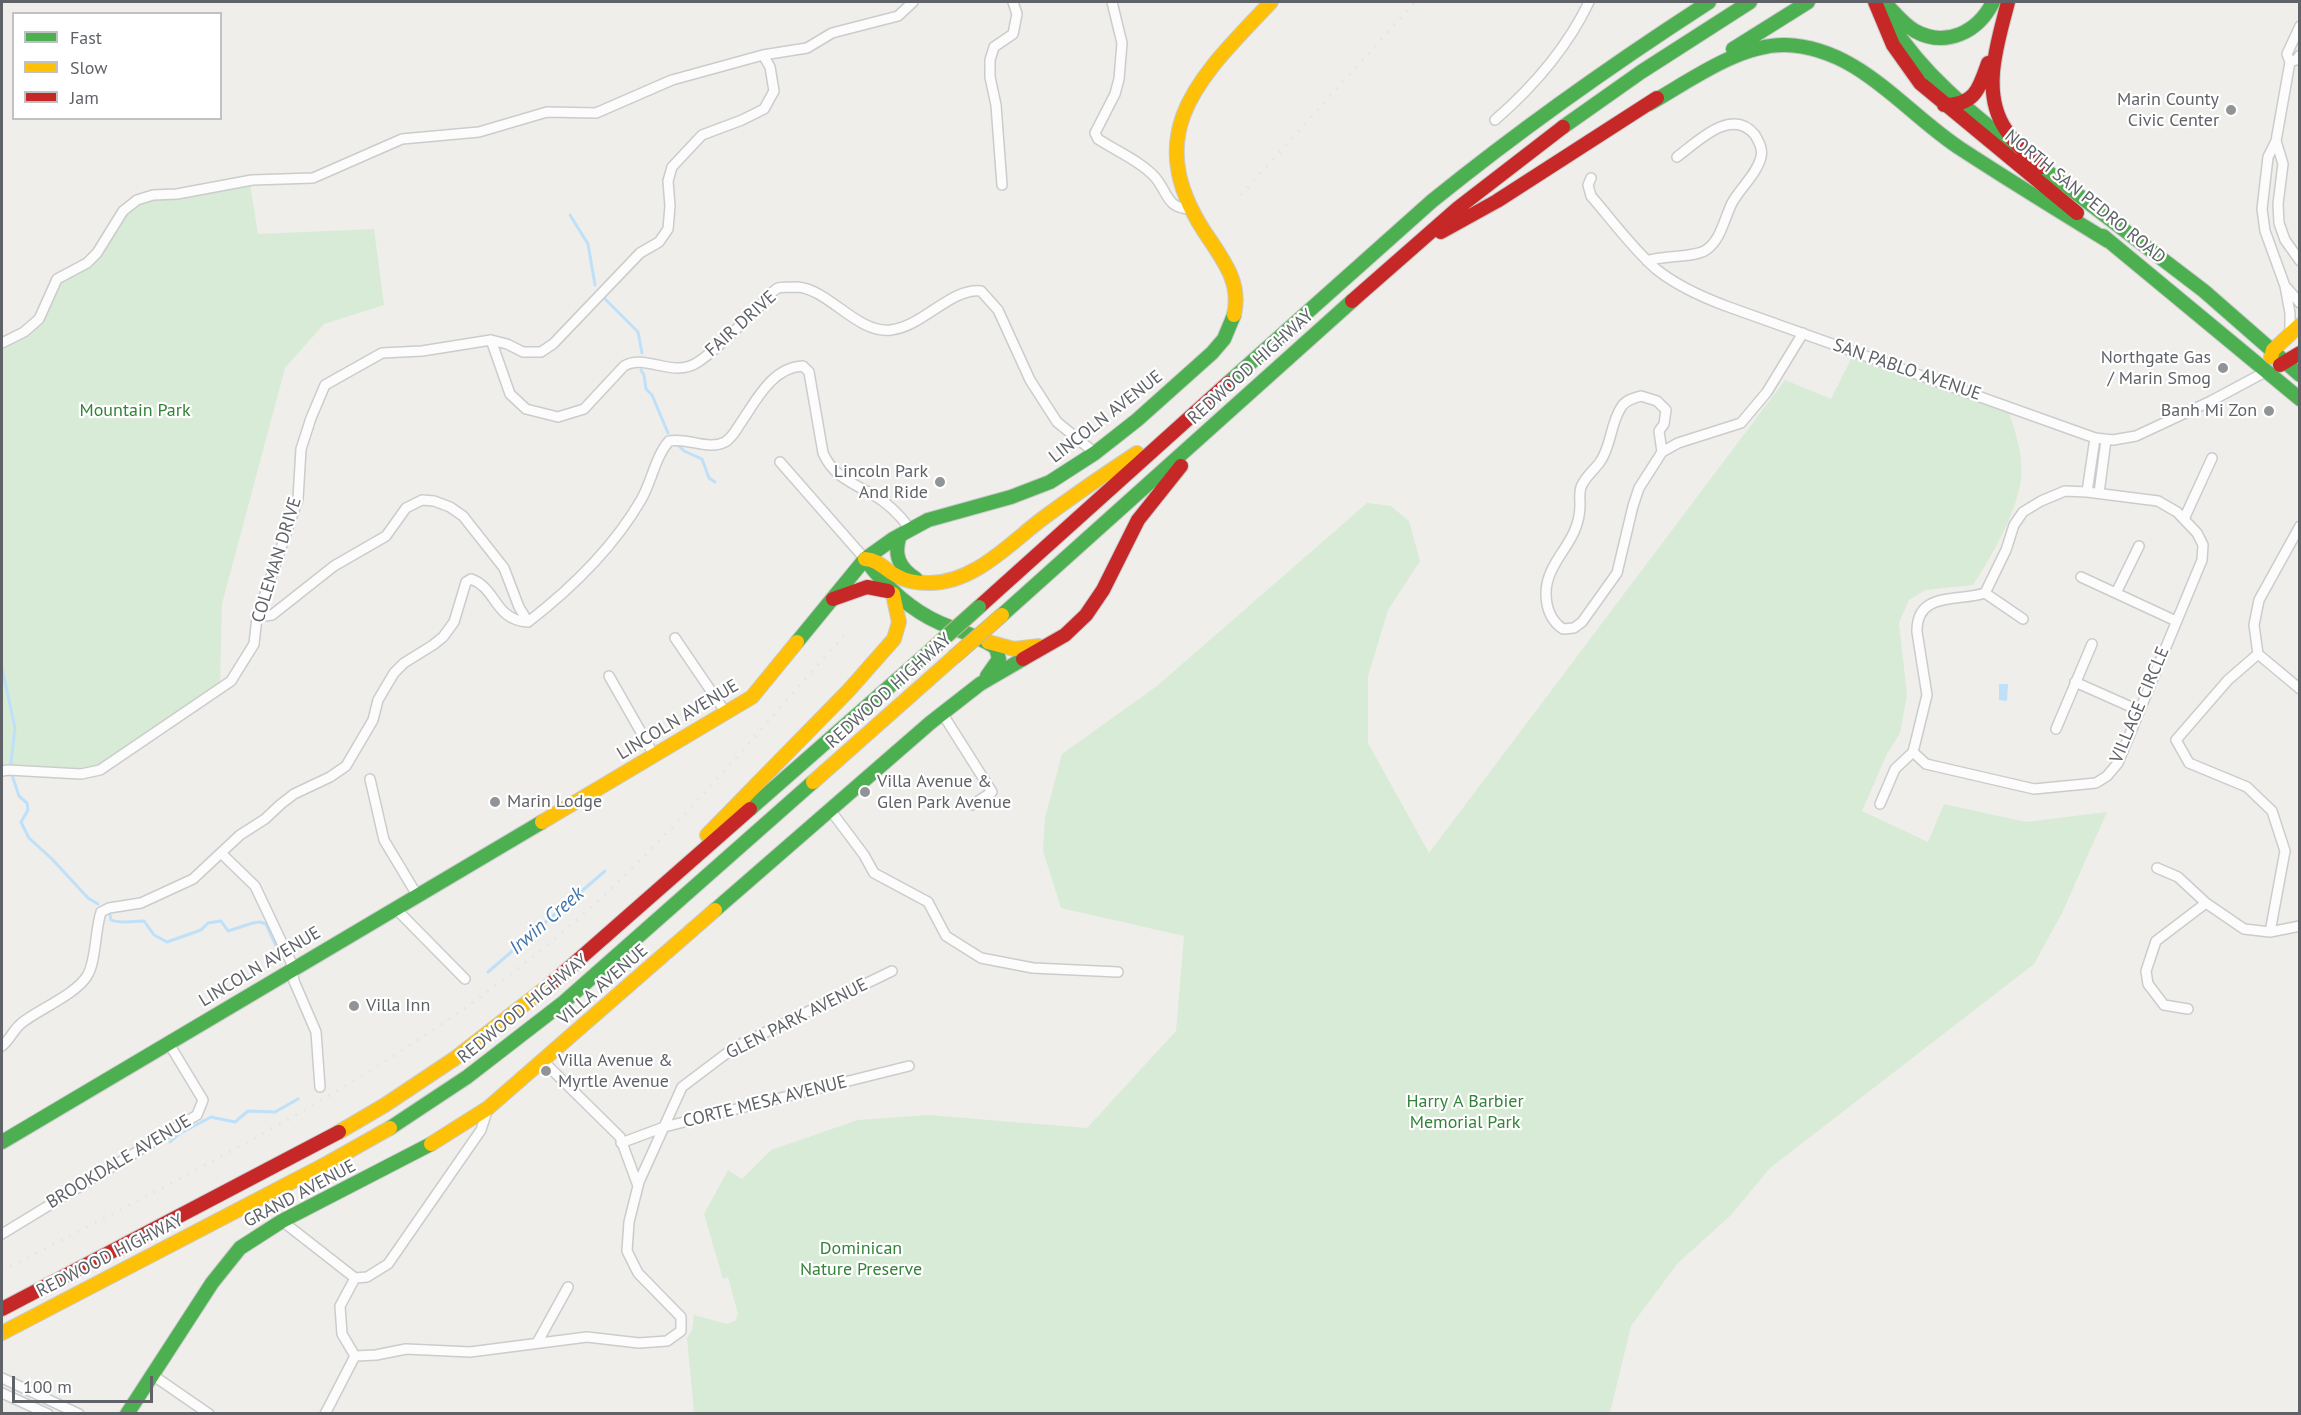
<!DOCTYPE html>
<style>
body{margin:0}
#map{position:relative;width:2301px;height:1415px;overflow:hidden;background:#efeeea;font-family:"PT Sans",sans-serif}
canvas{display:block}
.frame{position:absolute;inset:0;border:3px solid #5f6368;pointer-events:none}
.legend{position:absolute;left:12px;top:12px;width:210px;height:108px;box-sizing:border-box;background:#fff;border:2px solid #bfc1c3;margin:0;padding:8px 10px;list-style:none;font-size:18px;color:#5f6368}
.legend li{display:flex;align-items:center;gap:12px;height:30px}
.legend b{width:30px;border:2px solid #bfc1c3}
.scale{position:absolute;left:12px;top:1376px;width:141px;height:27px;box-sizing:border-box;border:3px solid #5f6368;border-top:0;padding-left:8px;font-size:18px;line-height:21px;white-space:nowrap;color:#5f6368;-webkit-text-stroke:4px #fff;paint-order:stroke}
</style>
<div id="map">
<canvas width="2301" height="1415"></canvas>
<div class="frame"></div>
<ul class="legend">
<li><b style="height:8px;background:#4caf50"></b>Fast</li>
<li><b style="height:8px;background:#ffc107"></b>Slow</li>
<li><b style="height:8px;background:#c62828"></b>Jam</li>
</ul>
<div class="scale">100 m</div>
</div>
<script>
const ctx = document.querySelector('canvas').getContext('2d');
ctx.lineJoin = 'round';
function fillPath(path, color) { ctx.fillStyle = color; ctx.fill(path, 'evenodd'); }
function trace(path, color, width, dash) { ctx.strokeStyle = color; ctx.lineWidth = width; ctx.lineCap = dash ? 'butt' : 'round'; ctx.setLineDash(dash || []); ctx.stroke(path); }
function label(font, color, halo, rows, align = 'center') {
  ctx.font = font + ' "PT Sans",sans-serif'; ctx.lineWidth = 4.5; ctx.setLineDash([]); ctx.textBaseline = 'middle'; ctx.strokeStyle = halo; ctx.fillStyle = color; for (const [text, x, y, turn = 0] of rows) {
    ctx.save(); ctx.translate(x, y); ctx.rotate((+turn || 0) * Math.PI / 180); ctx.textAlign = isNaN(turn) ? turn : align; if (halo) ctx.strokeText(text, 0, 0); ctx.fillText(text, 0, 0); ctx.restore();
  }
}
fillPath(new Path2D(`
 M250,184L258,234L374,229L384,305L324,324L285,368L222,604L220,685L96,769L80,772L2,767V341L25,329L38,316L52,285L89,259L122,208L142,197Z
 M1855,351L2007,406C2014,429 2024,454 2021,479C2017,512 1991,558 1973,585L1925,590L1909,600L1899,623L1907,695L1900,733L1887,754L1862,811L1928,842L1944,804L2026,822L2107,812L2062,913L2034,964L1770,1168L1731,1215L1677,1264L1631,1326L1610,1413L669,1414L694,1412L687,1338L692,1330L694,1315L727,1324L735,1321L738,1314L728,1277L723,1279L704,1214L728,1170L742,1179L771,1150L858,1120L928,1115L1087,1128L1176,1031L1184,936L1061,908L1043,851L1045,818L1062,754L1157,686L1367,503L1391,506L1409,521L1420,561L1388,610L1368,676V743L1429,853L1785,380L1831,399Z`), '#d8ebd6');
fillPath(new Path2D(`
 M1999,684H2008L2007,701L1999,700Z`), '#bfe0f9');
trace(new Path2D(`
 M570,215L588,244L595,285
 M605,299L638,332L642,353
 M641,370L644,375L646,389L652,395L668,433
 M679,446L684,451L702,459L709,478L715,482
 M2,668L15,728L11,763
 M12,775L19,796L27,803L28,810L21,822L29,838L52,859L88,898L98,904
 M110,915L111,920C120,924 135,921 144,921L154,935L167,942L201,930L208,923L221,921L228,931L253,923L260,922L266,924L281,957
 M488,972L605,871
 M170,1142L179,1134L211,1117L235,1122L248,1111L275,1112L298,1099`), '#bfe0f9', 3);
const street = new Path2D(`
 M1112,2L1122,43L1119,79L1115,94L1095,133L1098,139C1116,151 1137,159 1153,175C1168,190 1165,209 1191,209
 M2290,62L2296,60L2300,55
 M1495,120C1533,87 1567,48 1589,2
 M2276,141L2283,164L2278,204L2279,223L2285,240L2300,261
 M1591,178L1588,185L1591,196C1612,220 1632,248 1656,269C1677,286 1702,297 1726,306L2095,438L2113,440L2136,436L2211,401L2267,371
 M1002,185L996,105L990,77V60L994,47L1013,34L1017,14L1013,2
 M1647,261C1664,255 1694,258 1706,250C1721,240 1724,219 1732,203C1740,188 1757,174 1761,157C1763,149 1759,142 1755,135C1732,106 1697,142 1677,157
 M2287,288L2300,303
 M2290,334V313L2285,286L2265,231L2262,209L2268,157L2276,141L2290,62L2287,54L2300,26
 M491,340L510,394L526,409L558,417L584,409L624,366C645,353 673,379 698,362C721,347 741,323 762,304C766,299 773,290 778,288C783,287 792,287 797,287C829,289 857,334 891,330C924,326 950,288 981,291L998,310L1030,380L1057,422L1095,453
 M2,343L24,332L39,319L57,279L87,263L97,253L123,211L137,200L153,195L177,194L252,180L313,178L402,139L479,132L547,112L596,113L672,80L763,55L807,48L832,33L898,16L913,2
 M1641,396L1657,401L1666,410L1664,424L1659,431L1662,452L1639,488L1633,506L1617,573L1582,622L1574,628L1563,629C1551,621 1546,608 1546,593C1546,569 1565,552 1574,532C1578,523 1580,514 1580,505C1580,499 1579,493 1581,487C1585,477 1594,470 1600,462C1612,445 1610,423 1622,406C1626,400 1634,398 1641,396Z
 M1662,452L1678,443L1741,423L1767,392L1803,333
 M780,462L865,559
 M2065,491L2087,492L2158,501L2177,512L2197,533L2203,545L2202,560L2118,763L2107,776L2096,783L2034,789L1926,764L1913,752L1927,695L1917,632C1916,591 1958,602 1985,593L2006,550L2014,525L2023,512L2041,501Z
 M2087,492L2095,438
 M2099,493L2106,440
 M2184,519L2212,458
 M2300,526L2259,600L2254,625L2258,654L2300,689
 M2081,577L2176,621
 M1985,593L2023,619
 M2116,593L2139,546
 M257,617L272,615L334,566L386,536L406,508L422,500L434,501L450,507L463,516L504,568L519,607L528,622
 M675,638L726,713
 M2258,654L2228,680L2176,740L2189,763L2247,787L2272,811L2285,851L2270,932
 M609,676L654,755
 M2075,682L2138,710
 M942,713L992,792L972,805
 M2056,729L2092,644
 M2,771L8,770L81,774L100,770L231,681L254,644L257,617L298,499L301,449L311,418L325,385L382,353L422,351L491,340L507,344L523,352H541L553,344L640,253L659,242L668,229L670,206L668,181L672,167L702,135L742,120L764,109L774,91L770,67L763,55
 M370,779L384,840L417,895
 M1880,804L1895,769L1913,752
 M831,811L864,855L874,873L928,902L946,936L981,958L1033,968L1118,972
 M222,854L255,886L291,962L294,981L316,1032L320,1087
 M2157,868L2178,877L2206,903L2244,929L2270,932L2300,926
 M395,908L465,979
 M2188,1009L2164,1005L2148,984L2146,971L2156,941L2206,903
 M2,1046C10,1040 14,1028 23,1022C40,1009 76,994 87,976C96,963 95,930 101,912L109,908L141,903L193,879L240,835L265,819L281,804L294,794L330,777L346,766L373,720L378,700L394,673L404,663L433,645L443,637L454,622L466,582L471,579C497,588 494,620 528,622C572,588 613,548 641,500C652,481 655,457 669,441C687,437 708,451 725,442C732,438 736,430 740,424C756,401 772,367 803,366L809,372L823,453C833,476 852,483 872,494C888,503 900,515 910,529
 M543,1061L620,1137L638,1186
 M621,1143L664,1127L909,1066
 M282,1221L355,1278L367,1277L388,1264L481,1130L488,1108
 M2,1234L197,1115L203,1100L168,1042
 M537,1343L568,1287
 M355,1356L376,1355L406,1349L470,1352L587,1337L639,1343L667,1341L681,1331V1317L638,1273L627,1251L629,1222L639,1182L682,1087L735,1047L892,971
 M355,1356L342,1334L340,1306L355,1278
 M151,1374L209,1414
 M2,1378L79,1414
 M2,1393L48,1414
 M325,1414L355,1356`);
const fast = new Path2D(`
 M1884,2C1894,12 1903,24 1915,31C1946,48 1978,32 1993,2
 M1891,24C1923,73 1966,109 2012,145
 M1733,49L1808,2
 M1649,104C1688,82 1739,44 1785,45C1859,47 1904,112 1961,149C2010,181 2059,211 2108,241
 M1563,127L1641,72L1750,2
 M2035,162L2204,291L2300,375
 M2103,236L2300,399
 M1228,383L1432,201C1521,129 1613,64 1709,2
 M900,535C893,555 899,568 916,579
 M865,559C885,586 908,609 940,623C959,631 979,636 996,648L999,659L987,676
 M1002,615L1352,301
 M797,642L865,559L893,539L928,520L1011,497L1050,482L1095,453L1137,420L1212,353L1224,339L1234,315
 M750,809L931,650
 M715,910L930,723L980,684L1023,659
 M390,1128L467,1077L564,1002L813,782
 M2,1142L542,822
 M127,1414L212,1283L240,1248L282,1221L431,1144`);
const slow = new Path2D(`
 M1234,315C1241,285 1226,264 1210,240C1136,134 1198,79 1271,2
 M2271,357L2273,350L2300,325
 M865,559C879,560 885,570 897,576C906,581 917,583 928,583C973,584 1009,544 1042,519C1073,496 1105,474 1137,453
 M988,642L1014,649L1039,646
 M813,782L954,657
 M542,822L752,697L797,642
 M707,835L849,690L894,639L899,622L893,594
 M339,1132L385,1105L454,1059L552,983
 M431,1144L488,1108L715,910
 M2,1333L326,1164L390,1128`);
const jam = new Path2D(`
 M1875,2L1893,45L1920,83L2077,213
 M2008,2C1998,42 1980,92 2006,130C2015,145 2029,155 2042,167
 M1944,105C1975,105 1979,89 1988,63
 M1441,232L1497,201L1657,98
 M1352,301L1458,208L1563,127
 M2280,365L2300,353
 M833,599L867,587L888,591
 M979,607L1228,383
 M1023,659L1065,635L1086,615L1103,590L1138,520L1181,466
 M552,983L750,809
 M2,1309L339,1132`);
trace(street, '#cbcccc', 12);
trace(fast, '#cacacb', 16);
trace(slow, '#cacacb', 16);
trace(jam, '#cacacb', 16);
trace(street, '#fdfcfc', 9);
trace(fast, '#4caf50', 14);
trace(slow, '#ffc107', 14);
trace(jam, '#c62828', 14);
trace(new Path2D(`
 M1241,195L1415,2
 M2,1271C199,1168 401,1072 571,925C672,837 758,731 848,631`), '#e4e4e4', 3, [1.5, 8]);
const fastBridge = new Path2D(`
 M931,650L979,607`);
const slowBridge = new Path2D(`
 M954,657L1002,615`);
trace(fastBridge, '#c8b996', 16, []);
trace(slowBridge, '#c8b996', 16, []);
trace(fastBridge, '#4caf50', 14);
trace(slowBridge, '#ffc107', 14);
for (const [x, y, r, color] of [
 [2231,110,6,"#919496"],
 [2223,368,6,"#919496"],
 [2269,411,6,"#919496"],
 [940,482,6,"#919496"],
 [865,792,6,"#919496"],
 [495,802,6,"#919496"],
 [354,1006,6,"#919496"],
 [546,1071,6,"#919496"]
]) { const dot = new Path2D(); dot.arc(x, y, r, 0, 2 * Math.PI); ctx.fillStyle = color; ctx.fill(dot); trace(dot, '#fff', 2); }
label('18px', '#5f6368', '#fff', [
 ["Marin County",2219,100],
 ["Civic Center",2219,121],
 ["Northgate Gas",2211,358],
 ["/ Marin Smog",2211,379],
 ["Banh Mi Zon",2257,411],
 ["Lincoln Park",928,472],
 ["And Ride",928,493],
 ["Villa Avenue &",877,782,"left"],
 ["Glen Park Avenue",877,803,"left"],
 ["Marin Lodge",507,802,"left"],
 ["Villa Inn",366,1006,"left"],
 ["Villa Avenue &",558,1061,"left"],
 ["Myrtle Avenue",558,1082,"left"]
], 'right');
label('18px', '#5f6368', '#fff', [
 ["NORTH SAN PEDRO ROAD",2085,197,39],
 ["FAIR DRIVE",741,324,-42],
 ["REDWOOD HIGHWAY",1251,367,-42],
 ["SAN PABLO AVENUE",1907,370,19],
 ["LINCOLN AVENUE",1106,417,-38],
 ["COLEMAN DRIVE",277,560,-73],
 ["REDWOOD HIGHWAY",889,691,-42],
 ["VILLAGE CIRCLE",2140,705,-67],
 ["LINCOLN AVENUE",678,720,-31],
 ["LINCOLN AVENUE",260,967,-31],
 ["VILLA AVENUE",603,985,-41],
 ["REDWOOD HIGHWAY",523,1009,-39],
 ["GLEN PARK AVENUE",797,1019,-27],
 ["CORTE MESA AVENUE",765,1102,-14],
 ["BROOKDALE AVENUE",119,1162,-31],
 ["GRAND AVENUE",300,1194,-28],
 ["REDWOOD HIGHWAY",110,1256,-27]
]);
label('18px', '#348238', '#fff', [
 ["Mountain Park",135,411],
 ["Harry A Barbier",1465,1102],
 ["Memorial Park",1465,1123],
 ["Dominican",861,1249],
 ["Nature Preserve",861,1270]
]);
label('italic 20px', '#4174aa', '#fff', [
 ["Irwin Creek",547,921,-41]
]);
</script>
